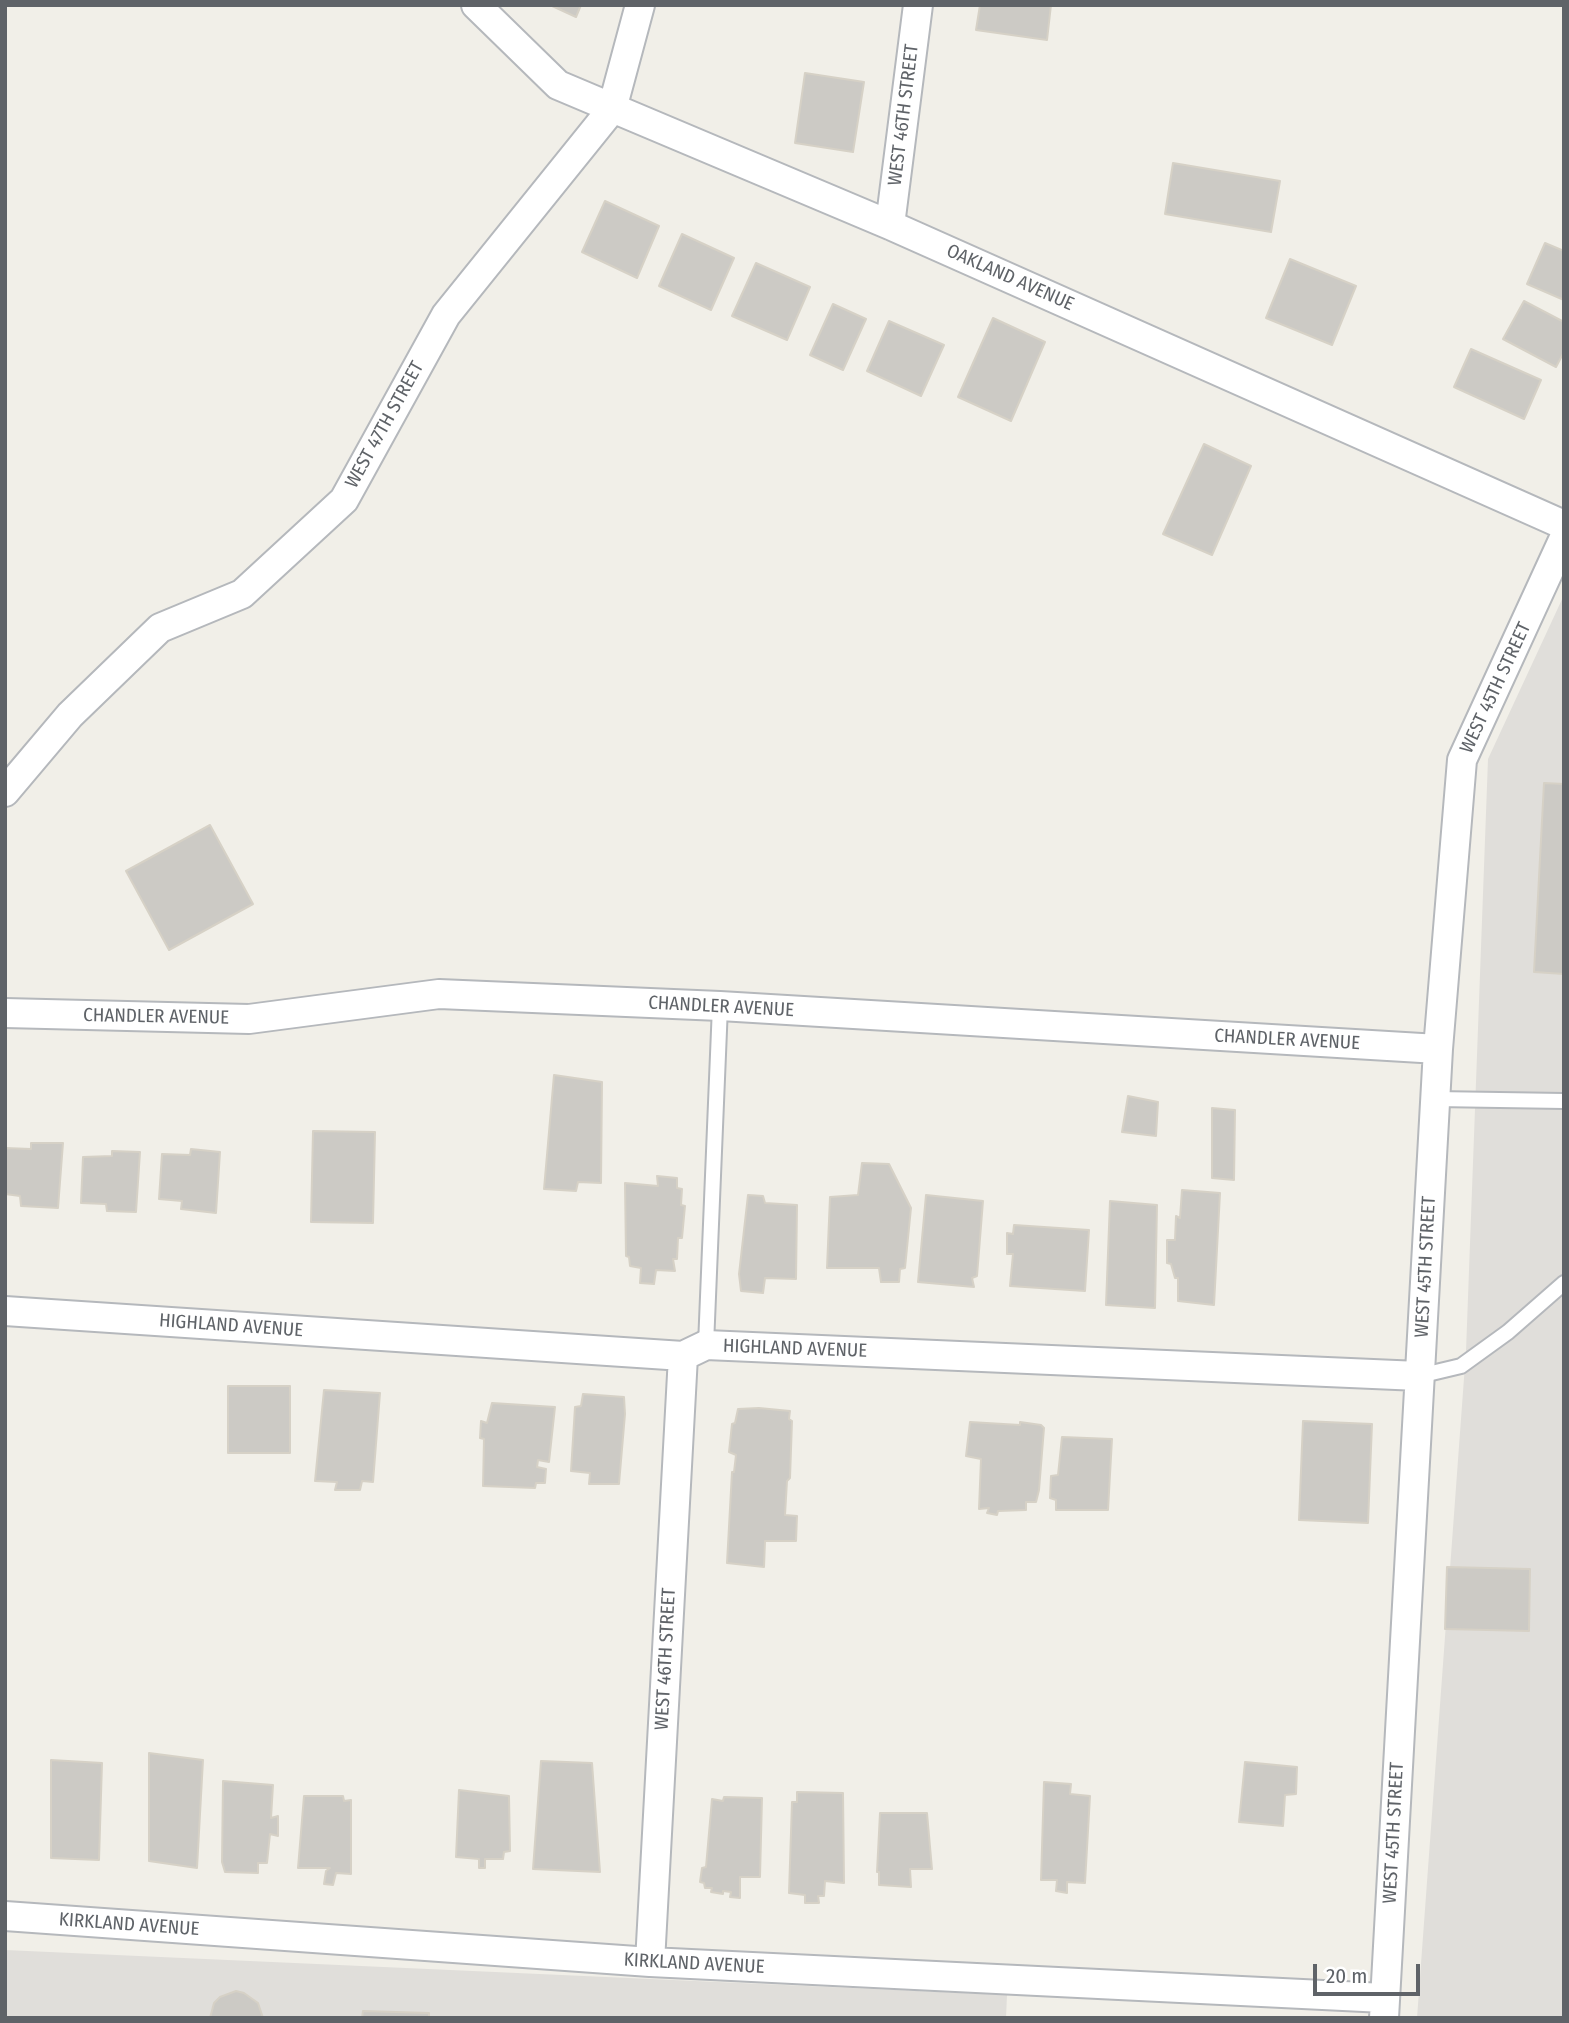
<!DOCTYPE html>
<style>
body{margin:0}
#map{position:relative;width:1569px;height:2023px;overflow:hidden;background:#f1efe8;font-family:"Fira Sans Condensed",sans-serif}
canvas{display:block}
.frame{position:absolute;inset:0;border:7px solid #5f6368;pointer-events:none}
.scale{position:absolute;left:1313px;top:1964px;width:107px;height:32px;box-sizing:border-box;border:4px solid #5f6368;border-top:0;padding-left:9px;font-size:21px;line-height:24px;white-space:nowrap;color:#5f6368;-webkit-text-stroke:5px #fff;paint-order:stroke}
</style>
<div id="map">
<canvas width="1569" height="2023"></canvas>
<div class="frame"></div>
<div class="scale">20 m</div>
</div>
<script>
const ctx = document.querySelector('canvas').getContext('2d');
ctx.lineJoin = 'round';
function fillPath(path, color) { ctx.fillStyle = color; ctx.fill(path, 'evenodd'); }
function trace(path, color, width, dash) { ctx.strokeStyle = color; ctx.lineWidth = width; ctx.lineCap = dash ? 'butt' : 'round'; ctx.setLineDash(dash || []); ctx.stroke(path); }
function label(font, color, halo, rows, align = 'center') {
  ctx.font = font + ' "Fira Sans Condensed",sans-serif'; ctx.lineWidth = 5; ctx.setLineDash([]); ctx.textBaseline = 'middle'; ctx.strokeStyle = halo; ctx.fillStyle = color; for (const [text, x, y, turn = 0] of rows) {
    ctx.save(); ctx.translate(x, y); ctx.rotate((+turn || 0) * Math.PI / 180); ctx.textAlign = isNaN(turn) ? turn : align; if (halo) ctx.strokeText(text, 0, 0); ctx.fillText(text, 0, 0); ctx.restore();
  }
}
fillPath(new Path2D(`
 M1564,595V2018H1417L1466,1351L1488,759Z
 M5,1950L1007,1995L1006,2018H5Z`), '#e0deda');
const building = new Path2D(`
 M550,5H581L576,17Z
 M980,5H1051L1047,40L976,30Z
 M805,73L864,82L853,152L795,143Z
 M1173,163L1280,181L1271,232L1165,214Z
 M605,201L659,226L637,278L582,252Z
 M682,234L734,258L711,310L659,286Z
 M1545,243L1564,251V300L1527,284Z
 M1290,259L1356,286L1332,345L1266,318Z
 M756,263L810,287L787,340L732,316Z
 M1524,301L1564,322V352L1556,367L1503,339Z
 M833,304L866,319L843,370L810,355Z
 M993,318L1045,342L1011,421L958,397Z
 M889,321L944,345L921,396L867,371Z
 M1471,349L1541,380L1524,419L1454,387Z
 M1204,444L1251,466L1212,555L1163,534Z
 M1544,783L1564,784V974L1534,972Z
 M210,825L253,904L169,950L126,871Z
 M554,1075L602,1082L601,1183L578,1182L576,1191L544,1189Z
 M1128,1096L1158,1102L1156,1136L1122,1132Z
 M1212,1108L1235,1110L1234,1180L1212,1178Z
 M313,1131L375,1132L373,1223L311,1222Z
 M31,1143H63L58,1208L21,1206L20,1196L5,1194V1148L31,1149Z
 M191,1149L220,1152L216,1213L181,1209L182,1201L159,1199L162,1154L190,1155Z
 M112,1151L140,1152L136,1212L107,1211L106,1204L81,1203L83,1157L112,1156Z
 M862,1163L889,1164L911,1208L905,1268L900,1269L899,1282H881L879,1268H827L830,1197L858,1195Z
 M657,1176L677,1178V1188L682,1189L681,1205L685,1206L682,1238H678L677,1259H673L675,1271L656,1270L654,1284L640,1283L641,1268L630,1266L629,1257L626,1256L625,1183L658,1186Z
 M1182,1190L1220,1193L1214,1305L1178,1301V1278H1175L1171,1264L1167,1263V1240H1175L1176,1216L1180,1218Z
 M748,1195L763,1196L765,1203L797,1205L796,1279L765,1278L763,1293L741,1291L739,1274Z
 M926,1195L983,1201L977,1276L972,1278L974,1287L918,1282Z
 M1110,1201L1157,1205L1155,1308L1106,1305Z
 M1014,1225L1089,1230L1085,1291L1010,1286L1013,1254H1007V1233L1013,1234Z
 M228,1386H290V1453H228Z
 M324,1390L380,1393L373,1482L362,1481L360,1490H335L337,1482L315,1481Z
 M583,1394L624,1397L625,1414L619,1484H589L590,1473L571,1471L575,1407L581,1406Z
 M492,1403L555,1407L549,1462L538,1460L537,1467L546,1469L545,1483H536L535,1488L483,1486L484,1439L480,1438L481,1421L487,1423Z
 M759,1408L790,1411L789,1419L792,1421L790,1478L787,1481L785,1515L797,1516L796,1541H765L764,1567L727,1563L732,1472H734L736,1455L729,1452L732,1424L735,1423L738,1409Z
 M1303,1421L1372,1424L1368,1523L1299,1520Z
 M970,1422L1020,1425V1422L1041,1425L1044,1428L1039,1490L1036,1502H1026V1510L998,1511L997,1515L987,1513L989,1508L979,1509L981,1459L966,1456Z
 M1062,1437L1112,1439L1108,1510H1056V1500L1050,1498L1051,1476L1058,1475Z
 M1447,1567L1530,1569L1529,1631L1445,1629Z
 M149,1753L203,1760L197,1868L149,1861Z
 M51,1760L102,1763L99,1860L51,1858Z
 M541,1761L592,1763L600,1872L533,1869Z
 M1245,1762L1297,1767L1296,1794L1285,1795L1283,1826L1239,1822Z
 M223,1781L273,1785L271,1818L278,1816V1836L270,1834L267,1863H258V1873L225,1872L222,1862Z
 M1044,1782L1071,1784L1070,1794L1090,1796L1085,1883L1067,1882V1893L1056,1891L1057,1880H1041Z
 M459,1790L509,1796L510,1851L504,1852L503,1859H485V1868H479V1859L456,1857Z
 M797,1792L843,1793L844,1883L825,1881L824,1896H818L819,1903H805V1895L789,1893L792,1802H797Z
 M304,1796H343L344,1801L351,1800V1874L336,1873L333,1885L324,1884L326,1871L330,1868H298Z
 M724,1797L762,1798L760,1877H740V1898L730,1897L731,1892L723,1891V1894L711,1892L712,1888H705L704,1883L700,1882L702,1868L706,1867L712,1799L723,1801Z
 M880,1813H927L932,1869H910L911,1887L879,1885V1872H877Z
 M236,1991L244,1993L258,2003L263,2018H210L214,2003L220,1997Z
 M363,2011L429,2013V2018H362Z`);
fillPath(building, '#cccac5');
trace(building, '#d6d1c6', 2);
const service = new Path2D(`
 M1435,1099L1564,1101
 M706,1345L720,1006
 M1419,1376L1461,1366L1508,1332L1564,1283`);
const minor = new Path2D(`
 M476,5L558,85L890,225L1564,525
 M890,225L918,5
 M5,792L70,715L160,628L242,594L344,500L446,315L612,109L640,5
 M5,1013L249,1019L439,994L720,1006L1438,1049
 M5,1311L683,1356L706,1345L1419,1376
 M5,1916L650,1962L1384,1998
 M650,1962L683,1356
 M1384,2018L1438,1049L1462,760L1564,538`);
trace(service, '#b5b8bc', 18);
trace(minor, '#b5b8bc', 32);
trace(service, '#fff', 14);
trace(minor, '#fff', 28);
label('19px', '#5f6368', '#fff', [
 ["WEST 46TH STREET",904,115,-83],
 ["OAKLAND AVENUE",1010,278,24],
 ["WEST 47TH STREET",385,425,-61],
 ["WEST 45TH STREET",1496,688,-65],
 ["CHANDLER AVENUE",721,1007,3],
 ["CHANDLER AVENUE",156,1017,1],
 ["CHANDLER AVENUE",1287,1040,3],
 ["WEST 45TH STREET",1426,1267,-87],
 ["HIGHLAND AVENUE",231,1326,4],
 ["HIGHLAND AVENUE",795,1349,2],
 ["WEST 46TH STREET",666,1659,-87],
 ["WEST 45TH STREET",1394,1833,-87],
 ["KIRKLAND AVENUE",129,1925,4],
 ["KIRKLAND AVENUE",694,1964,3]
]);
</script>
